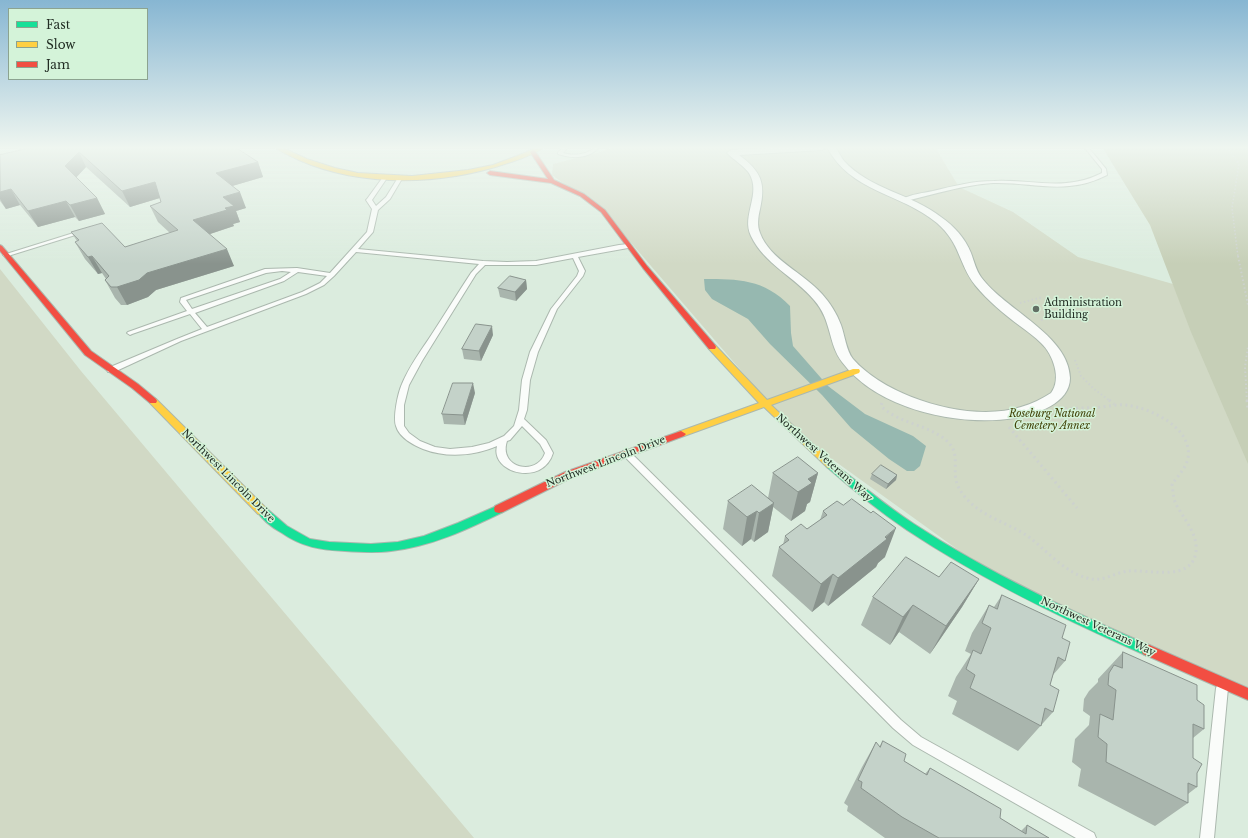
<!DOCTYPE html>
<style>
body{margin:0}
#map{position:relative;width:1248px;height:838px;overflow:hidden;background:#dbecde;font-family:"Libre Baskerville",serif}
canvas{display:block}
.legend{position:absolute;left:8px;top:8px;width:140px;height:72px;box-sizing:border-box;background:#d4f3d9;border:1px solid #8ca390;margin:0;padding:5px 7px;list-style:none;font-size:12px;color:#212c23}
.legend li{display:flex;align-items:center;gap:8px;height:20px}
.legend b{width:20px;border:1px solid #8ca390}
</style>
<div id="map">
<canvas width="1248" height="838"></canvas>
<ul class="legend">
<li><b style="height:5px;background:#16e098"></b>Fast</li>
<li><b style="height:5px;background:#ffcf43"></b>Slow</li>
<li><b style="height:5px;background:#f24e42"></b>Jam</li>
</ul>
</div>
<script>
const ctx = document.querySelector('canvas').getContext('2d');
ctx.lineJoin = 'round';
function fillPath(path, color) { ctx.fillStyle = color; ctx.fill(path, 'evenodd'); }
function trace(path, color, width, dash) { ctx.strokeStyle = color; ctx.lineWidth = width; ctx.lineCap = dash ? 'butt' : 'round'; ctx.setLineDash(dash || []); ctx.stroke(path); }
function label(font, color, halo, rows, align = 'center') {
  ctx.font = font + ' "Libre Baskerville",serif'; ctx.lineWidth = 3; ctx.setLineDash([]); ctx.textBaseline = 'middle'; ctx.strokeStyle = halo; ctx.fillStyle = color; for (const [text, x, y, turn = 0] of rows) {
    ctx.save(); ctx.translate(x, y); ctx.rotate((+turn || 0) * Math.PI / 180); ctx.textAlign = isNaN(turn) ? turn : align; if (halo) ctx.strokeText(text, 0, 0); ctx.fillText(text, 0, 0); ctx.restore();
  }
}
fillPath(new Path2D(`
 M613,147H935L959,187L1013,212L1078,257L1173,284L1248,461V693L993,575L793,431L608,216L552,175L553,164L600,152Z
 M0,269L81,371L474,838H0Z`), '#d1d9c5');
fillPath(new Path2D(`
 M1102,147H1248V464L1191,332L1150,225Z`), '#c6cfb7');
fillPath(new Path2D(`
 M704,279C738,279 764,279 790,306L791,333L793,346L828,386L865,414L913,436L926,446L920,466L914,471H907L889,459L851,428L822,395L770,344L748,319L712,299L705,290Z`), '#96b8b0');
const lane = new Path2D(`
 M18,147H23L34,154L30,155Z
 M564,147H568L563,153C574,156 587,155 595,147H599C589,159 572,159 558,154V152Z
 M1084,147H1088L1106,169L1107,175C1066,196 1035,182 993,183C963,185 935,194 906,201L903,199C911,194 924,193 933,191C953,186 973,181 994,181C1033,179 1065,192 1102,173V169Z
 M399,176L403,177L390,199L378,210L373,232L358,249L483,261L507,262L536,261L619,245L628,244L631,246L628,248L578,257L585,271L583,276L557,309L538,352L530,380L527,410L524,419L546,440L553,453C543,487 490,473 497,446C474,456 446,458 423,449C413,445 399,437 396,426C393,416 398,393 402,384C409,367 420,352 430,337C444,316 457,294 471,273L479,264L356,252L334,276L324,285L306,294L181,341L114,372H108L107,370L108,368L177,339L202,329L190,314L132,334L130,335L127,333L128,332L187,311L180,302L181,298L265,269L297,268L330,273L367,232L372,209L366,200L367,199L383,177H387V178L372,200L376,206L386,197ZM573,258L579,271L577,276L551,309L530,352L522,380L519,410L514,426L504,436L489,443L472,447L450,449L435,447L420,441L409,433L404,426V405L409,385L422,361L476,274L485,265H536ZM282,271L291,272L280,279L192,309L186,300L266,273ZM298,272L327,276L320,283L302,292L207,327L195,313L284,281ZM522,426L540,444L545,453C537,477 498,468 507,441L510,440Z
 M80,231L85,232L8,256L6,257L3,255Z
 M626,450L629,451L901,720L921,737L1094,833L1096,838H1076L913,745L893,728L623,455L622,453L623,451Z
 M1222,683L1226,684L1228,688L1214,838H1200L1216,688L1218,684Z`);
const street = new Path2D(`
 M789,147H826L822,150L739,155C761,171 766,183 760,209C758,217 757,226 760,233C770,260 804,273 822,294C830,303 837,314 841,325C845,336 846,350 853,359C887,398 971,423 1021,407C1031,404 1042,399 1051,393C1062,379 1053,354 1041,343C1035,337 1027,331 1020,326C1004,314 988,301 975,285C958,263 961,244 937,223C901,193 850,192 827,147H835C838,151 841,157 844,161C869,189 912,194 941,217C954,226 965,238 971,253C974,261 976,270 981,277C1005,310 1069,335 1070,378C1070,403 1036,415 1015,418C959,427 878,410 842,362C828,344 832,320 814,300C795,277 764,264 751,236C741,215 762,194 749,173C743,165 734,160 727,153L731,150Z`);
const fast = new Path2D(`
 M831,463L834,464C861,484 886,506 914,524C989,573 1070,611 1151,646L1153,650L1151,654L1147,656L1143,654C1061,618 981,579 907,530C879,511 853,490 828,468L826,466L828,464Z
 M499,505L503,506L504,509L503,512C468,529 430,547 391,551C376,553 360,552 345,551C321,550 302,547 282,533C273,528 262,520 257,511L258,508L262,507L266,508L287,526L310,539L329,542L371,544L398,542L424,536L458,523Z`);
const slow = new Path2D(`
 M275,147H281L307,159L335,168L358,173L412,176L468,170L493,165L517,156L538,147H544C534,155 520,159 508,163C443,185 363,188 299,160C291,156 282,153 275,147Z
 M709,345H715L767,400L853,369H859L860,371L859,373L771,405L834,464L836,466L834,468H828L764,407L684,436H678L676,434L678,432L759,403L709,349L708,347Z
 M153,398L156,399L266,508L267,511L266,514L262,515L258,514L150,403L149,401Z`);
const jam = new Path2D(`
 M533,150L535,151L554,180L584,194L605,210L647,266L715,345L716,347L715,349H709L643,268L601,212L580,196L551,183L490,175L487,173L490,171L548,179L530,152Z
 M0,245L2,246L91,351L138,384L156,399L157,401L156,403H150L132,388L85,355L0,251Z
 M681,431L686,434L684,436L571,478L503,512L499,513L495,512L494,509L495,506L565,472Z
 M1147,644L1248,688V700L1143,654L1141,650L1143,646Z`);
trace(lane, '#abb8ae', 2);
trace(street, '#abb8ae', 2);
trace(fast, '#abb8ae', 2);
trace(slow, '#abb8ae', 2);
trace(jam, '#abb8ae', 2);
trace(new Path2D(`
 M698,147L709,153L722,156
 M1227,147L1239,164L1232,208L1238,257`), '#cdd2ce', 1.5, [1.5, 2]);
trace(new Path2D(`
 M1238,256L1248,305
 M1020,303L1043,297
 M1041,320L1071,313
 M1075,360L1081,376L1094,389L1110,401
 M1247,401L1245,367L1248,347`), '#cdd2ce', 2, [1.5, 2.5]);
trace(new Path2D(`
 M1109,400L1114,404
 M1247,400L1248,409
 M882,403L881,406C899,424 928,424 947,441C960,453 953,466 956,480C958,490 966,499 973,505C988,518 1009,524 1026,535C1046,549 1062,571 1087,578C1102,583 1113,573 1128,571C1147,569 1193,583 1196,551C1198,533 1182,517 1175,502C1173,496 1173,490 1172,484C1178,476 1186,468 1188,458C1193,428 1151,408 1126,405C1118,404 1110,406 1102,407C1089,408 1075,408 1062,409
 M1009,427L1077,508`), '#cdd2ce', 3, [2, 3.5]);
fillPath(lane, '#fafcfa');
fillPath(street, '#fafcfa');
fillPath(fast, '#16e098');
fillPath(slow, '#ffcf43');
fillPath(jam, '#f24e42');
fillPath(new Path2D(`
 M34,147L258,162L263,177L232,186L246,208L236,211L240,222L233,224L234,226L210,234L234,266L156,290L148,297L127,305H121L115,298L105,280L106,279L102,273L98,274L85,259L75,242L77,241L71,232L125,247L170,233L158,222L150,206L161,202L160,198L130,207L86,167L76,177L97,198L105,214L79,221L75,217L38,227L20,205L6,209L0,201V155Z
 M526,280L527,289L516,301L500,297L498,288Z
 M493,335L481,361L464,359L462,349Z
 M475,393L465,425L444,424L442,414Z
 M773,473H818L810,502L807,504L805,511L791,521L773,507L768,532L754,542L751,539L742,546L723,529L728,501L768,498Z
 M872,474L897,475L896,480L886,489L870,479Z
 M823,511L885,557L878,563L876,567L828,606L824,602L812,612L772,576L779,547L783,545L785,536L807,529L820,520Z
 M939,577L979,579L962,607L930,654L899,632L890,645L861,625L873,597Z
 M1002,595L1062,638L1065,661L1053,675L1050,685L1053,712L1018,751L952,714L957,701L948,696L956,677L971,654L965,651L972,633L989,605L994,607Z
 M1123,652L1197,700L1204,729L1193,738V758L1197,773V787L1188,794V803L1155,826L1078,786L1081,769L1072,762L1075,739L1089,725L1090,716L1083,711L1084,699L1089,691L1098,682V679Z
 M883,741L904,761L925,774L930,768L1000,818L1021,831L1027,825L1049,838H885L847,811L848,806L844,803L862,767L876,742L879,747Z`), '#a9b5ad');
fillPath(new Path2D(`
 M79,152L86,167L73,181L65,166Z
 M258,162L263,177L222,189L216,173Z
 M155,182L163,197L130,207L122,191Z
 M11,189L20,205L6,209L0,199V192Z
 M240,192L246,208L236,211L240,222L233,224L234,226L201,237L193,220L223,197Z
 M97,198L105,214L79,221L70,205Z
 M66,201L75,217L38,227L28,211Z
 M227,249L234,266L156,290L148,297L127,305L117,287L147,273Z
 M92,256L102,273L98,274L88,257Z
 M526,280L527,289L516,301L515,292Z
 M492,326L493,335L481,361L479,351Z
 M473,383L475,393L465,425L463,415Z
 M818,473L810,502L807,504L805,511L791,521L798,492L808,479Z
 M897,475L896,480L886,489L888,484Z
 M774,503L768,532L754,542L759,513Z
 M757,511L751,539L742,546L747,517Z
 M896,528L885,557L878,563L876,567L828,606L838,578Z
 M833,574L824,602L812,612L821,584Z
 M979,579L962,607L930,654L946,626Z
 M913,605L899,632L890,645L903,617Z`), '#89938d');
const building = new Path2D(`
 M34,147H235L258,162L216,173L240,192L223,197L234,206L225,208L227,210L193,220L227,249L147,273L139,280L117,287H111L105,280L109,276L92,256L88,257L75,242L79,240L71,232L102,223L125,247L178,230L150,206L161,202L155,182L122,191L79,152L65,166L97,198L70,205L66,201L28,211L11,189L0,192V155Z
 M510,276L526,280L515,292L498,288Z
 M476,324L492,326L479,351L462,349Z
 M453,383H473L463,415L442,414Z
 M798,457L818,473L808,479L812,483L798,492L773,473Z
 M881,465L897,475L888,484L872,474Z
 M752,485L774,503L759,513L757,511L747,517L728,501Z
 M852,499L871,513L873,511L896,528L885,537L887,539L838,578L833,574L821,584L779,547L789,540L785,536L801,524L807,529L827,515L823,511L837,501L843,505Z
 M906,557L939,577L951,562L979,579L946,626L913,605L903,617L873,597Z
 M1002,595L1066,625L1062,638L1070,642L1065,661L1058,657L1050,685L1059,690L1053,712L1045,708L1041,726L970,688L975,675L966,669L973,650L981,654L991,628L982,623L989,605L997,609Z
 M1123,652L1197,685V700L1204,705V729L1193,724V758L1202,764L1197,773V787L1188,783V803L1106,762L1107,744L1098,737L1100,714L1113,720L1116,690L1108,685L1109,673L1114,665L1122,668Z
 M883,741L906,754L904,761L927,775L930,768L1001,809L1000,818L1026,834L1027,825L1049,838H939L902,817L861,788L862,782L858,780L876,742L880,747Z`);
fillPath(building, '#c4d2c9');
trace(building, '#89938d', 1);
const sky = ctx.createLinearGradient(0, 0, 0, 264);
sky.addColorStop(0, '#87b6d2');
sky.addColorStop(0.56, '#eff6f0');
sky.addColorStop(1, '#eff6f000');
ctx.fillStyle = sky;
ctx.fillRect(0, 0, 1248, 264);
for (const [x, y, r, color] of [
 [1036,309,4,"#626f64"]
]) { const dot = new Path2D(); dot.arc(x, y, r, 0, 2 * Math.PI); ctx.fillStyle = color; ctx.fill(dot); trace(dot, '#d4f3d9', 1.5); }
label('10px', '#212c23', '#d4f3d9', [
 ["Administration",1044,303],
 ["Building",1044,315]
], 'left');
label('italic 10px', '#3e3e03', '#d4f3d9', [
 ["Roseburg National",1052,414],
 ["Cemetery Annex",1052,426]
]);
label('10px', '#212c23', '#d4f3d9', [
 ["Northwest Veterans Way",824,458,42],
 ["Northwest Lincoln Drive",606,462,-21],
 ["Northwest Lincoln Drive",228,476,45],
 ["Northwest Veterans Way",1098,627,25]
]);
</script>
